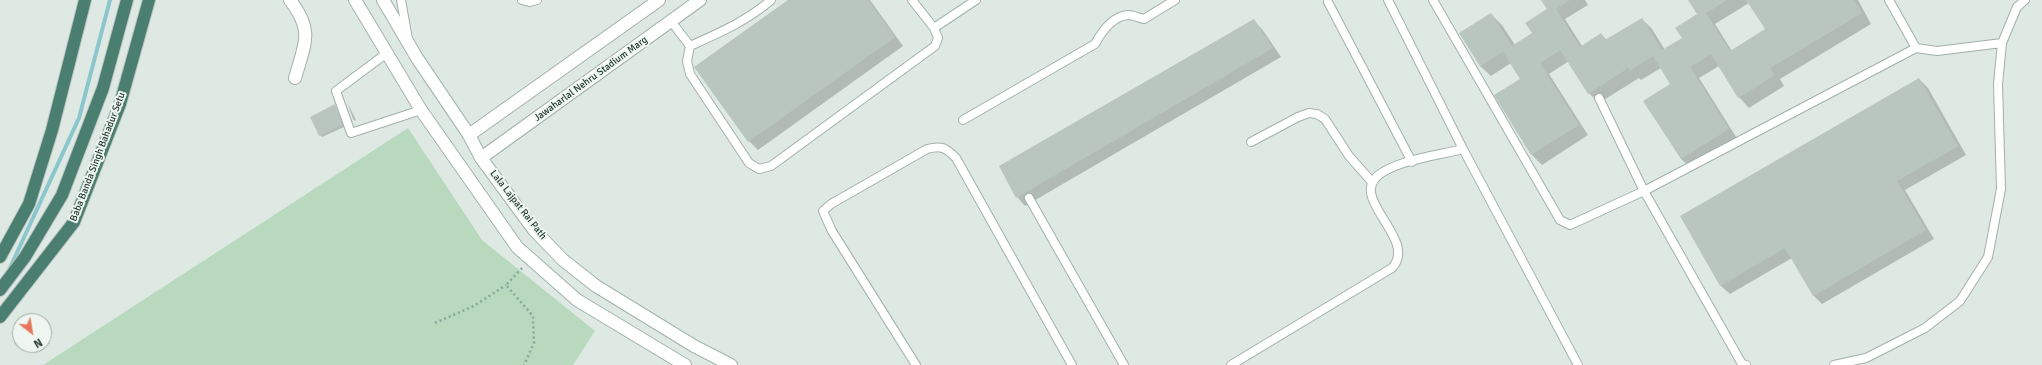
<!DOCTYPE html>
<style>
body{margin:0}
#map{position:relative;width:2042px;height:365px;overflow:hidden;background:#dfe9e4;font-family:Signika,sans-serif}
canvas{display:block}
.north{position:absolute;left:12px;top:313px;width:40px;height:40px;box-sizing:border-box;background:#eff6f2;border:1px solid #9daaa4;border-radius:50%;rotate:149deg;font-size:11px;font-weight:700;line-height:16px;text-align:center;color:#213830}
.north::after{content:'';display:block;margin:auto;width:14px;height:18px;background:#e7765e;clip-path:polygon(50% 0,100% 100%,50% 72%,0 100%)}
</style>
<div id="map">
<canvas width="2042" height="365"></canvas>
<div class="north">N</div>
</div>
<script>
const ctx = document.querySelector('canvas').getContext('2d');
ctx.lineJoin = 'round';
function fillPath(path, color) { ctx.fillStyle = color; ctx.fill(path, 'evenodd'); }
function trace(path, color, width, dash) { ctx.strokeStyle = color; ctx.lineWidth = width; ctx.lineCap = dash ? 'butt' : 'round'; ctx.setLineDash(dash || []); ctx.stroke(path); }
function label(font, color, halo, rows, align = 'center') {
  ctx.font = font + ' Signika,sans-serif'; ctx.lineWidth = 4; ctx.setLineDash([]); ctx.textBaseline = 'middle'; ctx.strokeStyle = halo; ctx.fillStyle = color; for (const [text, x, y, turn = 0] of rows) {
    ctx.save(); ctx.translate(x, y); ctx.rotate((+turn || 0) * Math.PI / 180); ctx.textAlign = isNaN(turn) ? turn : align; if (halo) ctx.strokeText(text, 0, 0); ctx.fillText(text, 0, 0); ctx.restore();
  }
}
fillPath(new Path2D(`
 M408,128L482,240L595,331L573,365H43Z`), '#b9d9bf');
fillPath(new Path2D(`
 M790,0H870L903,46L758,150L749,141Z
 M1542,0H1585L1588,5L1565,19L1582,46L1601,34L1607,40L1642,19L1652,29L1665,50L1683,38L1698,14L1689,0H1858L1871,24L1780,79L1784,86L1749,108L1739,97L1719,66L1699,78L1738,140L1692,169L1681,159L1645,101L1672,84L1661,68L1641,80L1639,78L1599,103L1589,93L1569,61L1549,74L1588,135L1542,165L1531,154L1522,79L1511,63L1491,76L1480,66L1491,14L1502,25L1515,45L1533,34L1548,10ZM1749,3L1767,30L1732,51L1715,24Z
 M1253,20L1262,29L1281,57L1025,206L1017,197Z
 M1919,79L1928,88L1966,155L1905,190L1934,239L1822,304L1813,295L1792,258L1730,294L1721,286L1681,217Z
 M347,102L356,120L355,121L353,119Z
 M335,105L344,127L322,137L320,135Z`), '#0003');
trace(new Path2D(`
 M9,270L79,118L110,0`), '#8ac6cb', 4);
fillPath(new Path2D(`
 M788,0H868L895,37L748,142L694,67Z
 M1541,0H1570L1556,9L1580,47L1601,33L1605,40L1642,18L1662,50L1682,38L1675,28L1697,14L1688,0H1727L1706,13L1730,51L1765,29L1746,0H1854L1862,13L1770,68L1775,75L1738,98L1711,54L1690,67L1729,129L1681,159L1643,101L1670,84L1653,56L1630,71L1628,68L1588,94L1560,50L1540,63L1579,125L1531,155L1494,95L1520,79L1503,52L1480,66L1459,33L1491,13L1512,46L1532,33L1525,23L1547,9Z
 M1254,19L1273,48L1016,198L999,166Z
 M1919,78L1958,146L1897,181L1926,230L1813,296L1785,248L1720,286L1680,216Z
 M335,104L342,125L319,136L310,117Z`), '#b8c6bf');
const service = new Path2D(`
 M401,0L408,39
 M522,0L529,2L537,0
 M1388,0L1463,149L1578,365
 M1433,0L1560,220L1570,225L1644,191L1916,48
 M1889,0L1916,48L1937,51L2002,43
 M1328,2L1412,162
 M671,21L690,46L687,61L690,74L749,163L759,169L771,166L935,46L938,38L934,28L912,0
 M934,28L976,0
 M690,46C719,33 747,21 771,0
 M387,53L336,91L351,133L421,110
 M1599,98L1644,191L1742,364L1746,365
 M963,120L1095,44C1101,33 1112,16 1128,15C1133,15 1139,18 1144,19L1175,0
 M1251,142L1298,117L1309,113L1317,114L1325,119L1349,156L1372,182
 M1029,198L1124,365
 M916,365L832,231L823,211L831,204L927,149C942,145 946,148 956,158L1072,365
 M1231,365L1392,268C1420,238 1342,196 1383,172C1405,159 1439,155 1463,149
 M1834,365L1866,358L1925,328L1960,301L1988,257L2001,189L1998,84L2002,43L2017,7L2025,0`);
const minor = new Path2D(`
 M290,0C314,31 305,43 295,78`);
const tertiary = new Path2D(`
 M469,135L659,0
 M481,158L700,0`);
const secondary = new Path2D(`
 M355,0L421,110L517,247L577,300L685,365
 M383,0L417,58L469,135L481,158L534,230L563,260L596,286L694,346L731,365`);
const trunk = new Path2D(`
 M0,257L29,204L52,130L85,0
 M0,290L25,257L62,195L103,88L127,0
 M0,317L74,222L120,104L149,0`);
trace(service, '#a2b0aa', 10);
trace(minor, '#a2b0aa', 14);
trace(tertiary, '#a2b0aa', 14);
trace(secondary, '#9fb4ab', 14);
trace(trunk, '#bcc3c1', 14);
trace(new Path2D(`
 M522,268L506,285L533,316L534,343L524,365
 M435,323L474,306L506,285`), '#81aa9b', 2.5, [2, 3]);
trace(service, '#fff', 8);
trace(minor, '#fff', 12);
trace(tertiary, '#fff', 12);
trace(secondary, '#fff', 12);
trace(trunk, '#4a7e6e', 12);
label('10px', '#213830', '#eff6f2', [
 ["Jawaharlal Nehru Stadium Marg",591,79,-36],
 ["Baba Banda Singh Bahadur Setu",98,157,-69],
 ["Lala Lajpat Rai Path",518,205,52]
]);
</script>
